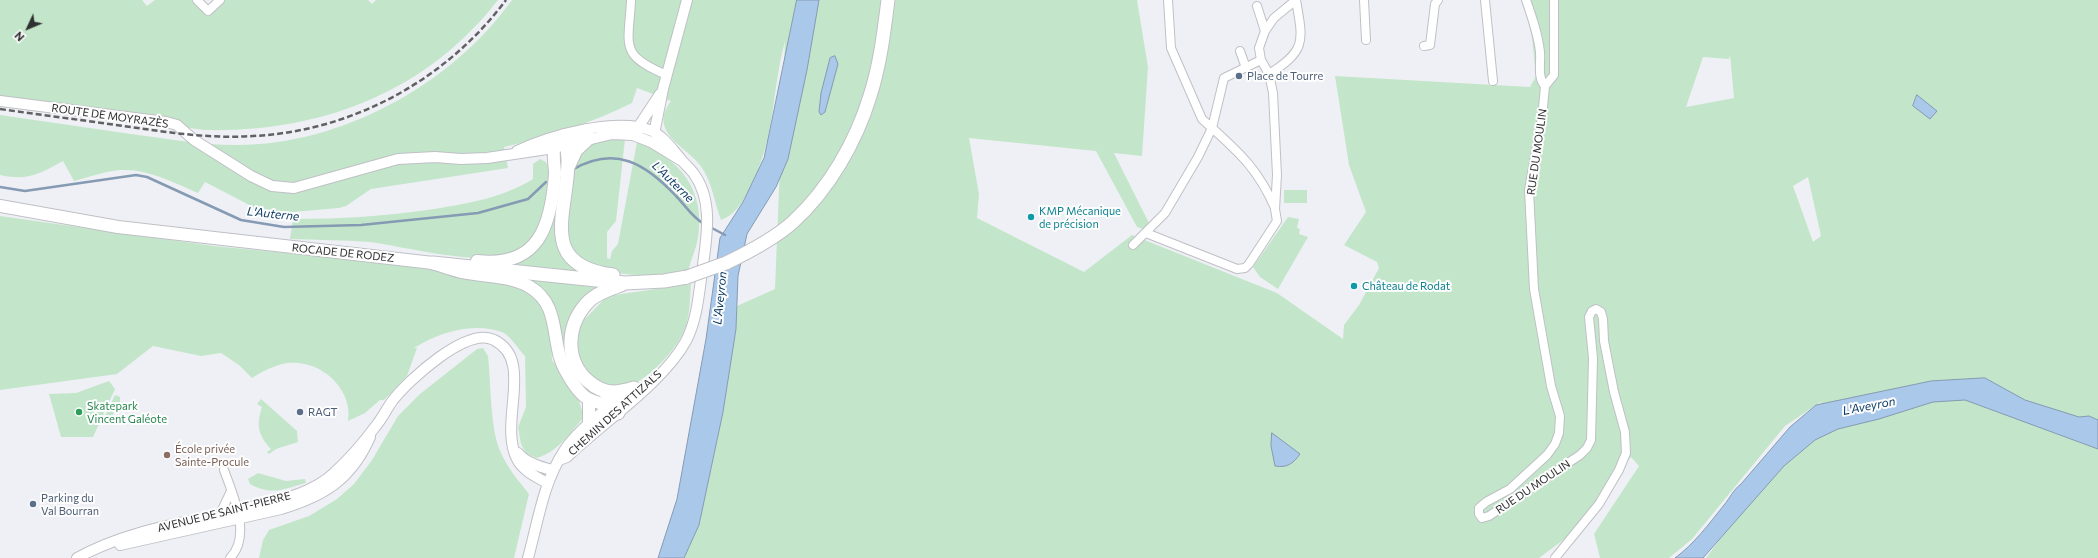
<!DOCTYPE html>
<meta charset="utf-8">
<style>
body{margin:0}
#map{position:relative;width:2098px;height:558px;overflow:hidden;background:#eff0f5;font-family:Commissioner,sans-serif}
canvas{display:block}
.north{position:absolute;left:8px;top:8px;width:40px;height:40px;-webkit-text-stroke:3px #fdfdfe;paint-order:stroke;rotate:226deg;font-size:11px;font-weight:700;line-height:16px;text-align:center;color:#303032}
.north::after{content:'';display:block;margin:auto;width:14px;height:18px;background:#303032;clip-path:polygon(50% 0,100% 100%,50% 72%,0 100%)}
</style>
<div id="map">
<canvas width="2098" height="558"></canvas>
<div class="north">N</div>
</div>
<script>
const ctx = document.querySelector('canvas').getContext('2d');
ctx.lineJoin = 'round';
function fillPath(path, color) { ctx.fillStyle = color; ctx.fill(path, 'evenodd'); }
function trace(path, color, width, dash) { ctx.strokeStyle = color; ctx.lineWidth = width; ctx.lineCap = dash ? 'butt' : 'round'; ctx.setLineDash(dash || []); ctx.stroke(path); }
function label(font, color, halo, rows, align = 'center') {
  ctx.font = font + ' Commissioner,sans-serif'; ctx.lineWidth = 4; ctx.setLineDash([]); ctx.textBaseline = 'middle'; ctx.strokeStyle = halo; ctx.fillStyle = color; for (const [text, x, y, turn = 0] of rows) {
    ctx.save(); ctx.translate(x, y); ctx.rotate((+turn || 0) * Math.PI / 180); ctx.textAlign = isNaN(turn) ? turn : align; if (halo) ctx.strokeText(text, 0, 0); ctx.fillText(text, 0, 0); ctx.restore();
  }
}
fillPath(new Path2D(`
 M0,0H142L147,6L155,0H194L207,16L225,0H368L372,4L376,0H498C426,93 319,133 204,130L0,101Z
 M512,0H1137L1148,67L1142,156L1114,153L1149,223L1143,229L1137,227L1096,151L969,138L979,194L977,218L1084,272L1132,235L1277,293L1343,339L1344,325L1359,305L1379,268L1377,262L1344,245L1366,212L1349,165L1335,76L1530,87L1536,76L1532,38L1524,0H2098V558H1706L1822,401L1785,426L1692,539L1669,558H1600L1594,534L1639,466L1631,457L1566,538L1539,558H684L699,525L723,412L736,329L737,306L775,289L785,41C771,93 776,139 749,189C743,202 735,215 721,220C714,201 712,181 700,165C684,145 648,132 671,101L637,88L632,103C591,123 549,137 504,147L508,168L371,189L346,206L339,208L270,214L257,209L205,182L198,193C175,183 148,169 122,170C106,171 89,177 74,181L63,161C39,174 28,181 0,175V115C46,122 92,128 138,135C170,139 202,145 234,145C340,146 451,85 512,0ZM1730,55L1734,98L1686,107L1703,57L1729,59ZM1808,177L1821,236L1813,242L1793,186Z
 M611,138L625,139L616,221L607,232V258L610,259L612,251L618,244L637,142C680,158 706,191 698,238C696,249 691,260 688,271C658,278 580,280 568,244C562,226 572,169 578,151L597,141Z
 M563,148L557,228L586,274L508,265L532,252L559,169Z
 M540,159L546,162L549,170C546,195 547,225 528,245C501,274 406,246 369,242C343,240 316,240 290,239L293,219C340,219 387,216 434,209C469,203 502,198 533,179V164Z
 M1284,190H1307V203H1284Z
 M0,216L214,246L398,264L508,284L521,288L537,299L542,308L551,339L552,360L578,398L584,417C570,433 557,453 536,458L526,453L521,444L518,427L526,407L525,356C519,350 511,337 504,333C475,321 439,332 414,348H417L407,376L384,400H380L365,413L348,421C353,392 326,365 298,363C281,361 265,370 252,378L239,365L221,353L201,356L153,346L117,374L0,390Z
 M1288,217L1299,219L1297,228L1300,229L1299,234L1308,237L1278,289L1260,277L1253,267Z
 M521,278L603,287L589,297L568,347L609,402L589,394L570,374L558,325Z
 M691,284C690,298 690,313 686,326C679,348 643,388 618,388C594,388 572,363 575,338C577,330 580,322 582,315L586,318L607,296Z
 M483,348L488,356C491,382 490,431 501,453C508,469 519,481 529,494L514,558H259L263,540L269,530L309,516L337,499L354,484L372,460L398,416L420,394L477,349Z
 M109,381L115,389L93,437H61L49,394L76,393Z
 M115,395L120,397V403L114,411L111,422L106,424L104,418Z
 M261,399L297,431L298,442L276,449L269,454L267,452L271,449C258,435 256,425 262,407L257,404Z
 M258,473L286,481L305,479L306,483C283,489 272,496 250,484L248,479Z`), '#c3e6ca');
const water = new Path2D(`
 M797,0H819L807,70L788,159L776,187L747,234L738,276L736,329L723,412L699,525L684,558H658L677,499L706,339L720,238L743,202L764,158Z
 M835,56L838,64L825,112L821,115L819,112L821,93L830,58Z
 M1917,95L1937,111L1930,119L1913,106Z
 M1985,378L2025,400L2079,417L2089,416L2098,420V449L1965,400L1933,402L1879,419L1838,429L1815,440L1784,466L1703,558H1675C1694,544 1709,524 1724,505C1730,498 1733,490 1741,484L1790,427L1816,405L1931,381Z
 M1272,433L1300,454C1293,464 1287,468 1275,466L1271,446Z`);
fillPath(water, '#a9c8ea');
trace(water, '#859ab3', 1);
trace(new Path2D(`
 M572,170C615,145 645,163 676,196C685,205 692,217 704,224
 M0,187L25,191L136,175L147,177L241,220L284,227L361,225L478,213L528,199L546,182
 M710,227L725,235`), '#859ab3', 2.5);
const minor = new Path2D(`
 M197,0L208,11L220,0
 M631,0C629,45 618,55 667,75
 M1364,0L1366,40
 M1485,0L1493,81
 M1526,0C1532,17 1538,34 1540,52C1541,63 1537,78 1545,86
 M1257,6L1265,31
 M1424,46L1430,45L1435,4L1438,0
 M1240,51L1246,68
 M1261,60L1224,78L1212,128C1241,154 1259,171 1275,208
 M1269,74C1307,50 1303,41 1296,0
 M1545,86L1542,118L1529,190L1534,289L1551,386L1560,416L1559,433L1555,444L1547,455L1510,489L1486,502L1479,508V514L1482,518L1489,516L1580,455L1587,448L1591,440L1593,358L1589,317L1592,311L1596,309L1601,312L1603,319L1604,341L1614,392L1625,432L1626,453L1619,470L1599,504L1555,558
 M1545,86L1554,75V0
 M1146,233L1237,269L1245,268L1249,264L1277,221L1275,209L1277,175L1273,93L1269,74L1261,60L1259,48L1265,31L1274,18L1296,0
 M1133,245L1165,213L1198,157L1212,128L1202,119L1171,48L1168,0
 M224,470C233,495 252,536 230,558
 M224,518L222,510L231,491`);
const tertiary = new Path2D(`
 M0,101L166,122L177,125L194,140L251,176L272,186L294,188L398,159L435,157L461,159L487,158L554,148L612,134L633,135L651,142L682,161
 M653,131L655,129L663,89L687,0
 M635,132L660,94
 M517,151C550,136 617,116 652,131C663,136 672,149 680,158C684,164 690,168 694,174C713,200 707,235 703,265C699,290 698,318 686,341C663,383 602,423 567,457L559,460
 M518,453C526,463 540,467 553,470
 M120,545L281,509C324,496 351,480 370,437
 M77,558C129,529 190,522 248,508C277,500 310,495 333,474C346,462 364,442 375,427C382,419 387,408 393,400C409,380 467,326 494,340C535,360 498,422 517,459C523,471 537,477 547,483
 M528,558C538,522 543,483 564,451C578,429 610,406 632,390`);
const primary = new Path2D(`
 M0,206L118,227L433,263C442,266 452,270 462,272C484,277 510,275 530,287C563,307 549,345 567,373C572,382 581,397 591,400C601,404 609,405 618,413
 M477,261C539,268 551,226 555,174C555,166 552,153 555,146C560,137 579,136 587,130
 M589,424V400`);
const trunk = new Path2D(`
 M563,136C568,144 567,150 568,159C569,210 535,265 613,275
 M569,165L576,150L589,138
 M433,263L625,283L664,281L687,277
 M726,263C749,252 774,239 793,222C829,189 856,142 870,96C880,65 884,32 888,0
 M621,285C610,289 599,292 590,300C567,322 563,359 588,381C596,388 603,392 613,392C620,392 627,390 634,388
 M604,391L612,398L618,413`);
trace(minor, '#bfc0c5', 10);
trace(tertiary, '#bfc0c5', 12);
trace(primary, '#bfc0c5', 14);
trace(trunk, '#bfc0c5', 15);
trace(minor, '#fff', 8);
trace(tertiary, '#fff', 10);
trace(primary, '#fff', 12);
trace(trunk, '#fff', 13);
trace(new Path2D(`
 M0,109C41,115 82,120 123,126C166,132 209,139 253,136C353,131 446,80 506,0`), '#616164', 2.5, [6, 3]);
const trunkBridge = new Path2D(`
 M687,277L726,263`);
trace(trunkBridge, '#bfc0c5', 15, []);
trace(trunkBridge, '#fff', 13);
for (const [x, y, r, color] of [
 [1239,76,4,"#5c6f8a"],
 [1031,217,4,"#0f9aa8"],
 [1354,286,4,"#0f9aa8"],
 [79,412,4,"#2e9e5b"],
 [300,412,4,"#5c6f8a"],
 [167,455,4,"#8d6e63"],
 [33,504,4,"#5c6f8a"]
]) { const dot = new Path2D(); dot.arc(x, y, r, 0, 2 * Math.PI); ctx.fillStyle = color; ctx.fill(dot); trace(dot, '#fdfdfe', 1.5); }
label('11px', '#4e5e75', '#fdfdfe', [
 ["Place de Tourre",1247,76],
 ["RAGT",308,412],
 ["Parking du",41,498],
 ["Val Bourran",41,511]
], 'left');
label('11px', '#303032', '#fdfdfe', [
 ["ROUTE DE MOYRAZÈS",110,116,8],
 ["RUE DU MOULIN",1537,152,-82],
 ["ROCADE DE RODEZ",343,253,6],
 ["CHEMIN DES ATTIZALS",615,413,-42],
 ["RUE DU MOULIN",1533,487,-34],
 ["AVENUE DE SAINT-PIERRE",224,512,-14]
]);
label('11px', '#0d838f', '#fdfdfe', [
 ["KMP Mécanique",1039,211],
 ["de précision",1039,224],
 ["Château de Rodat",1362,286]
], 'left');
label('11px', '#27864d', '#fdfdfe', [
 ["Skatepark",87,406],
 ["Vincent Galéote",87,419]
], 'left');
label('11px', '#785e54', '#fdfdfe', [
 ["École privée",175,449],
 ["Sainte-Procule",175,462]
], 'left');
label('italic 12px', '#0d3c66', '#fdfdfe', [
 ["L'Auterne",673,182,44],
 ["L'Auterne",273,214,6],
 ["L'Aveyron",720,298,-84],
 ["L'Aveyron",1869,406,-11]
]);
</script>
